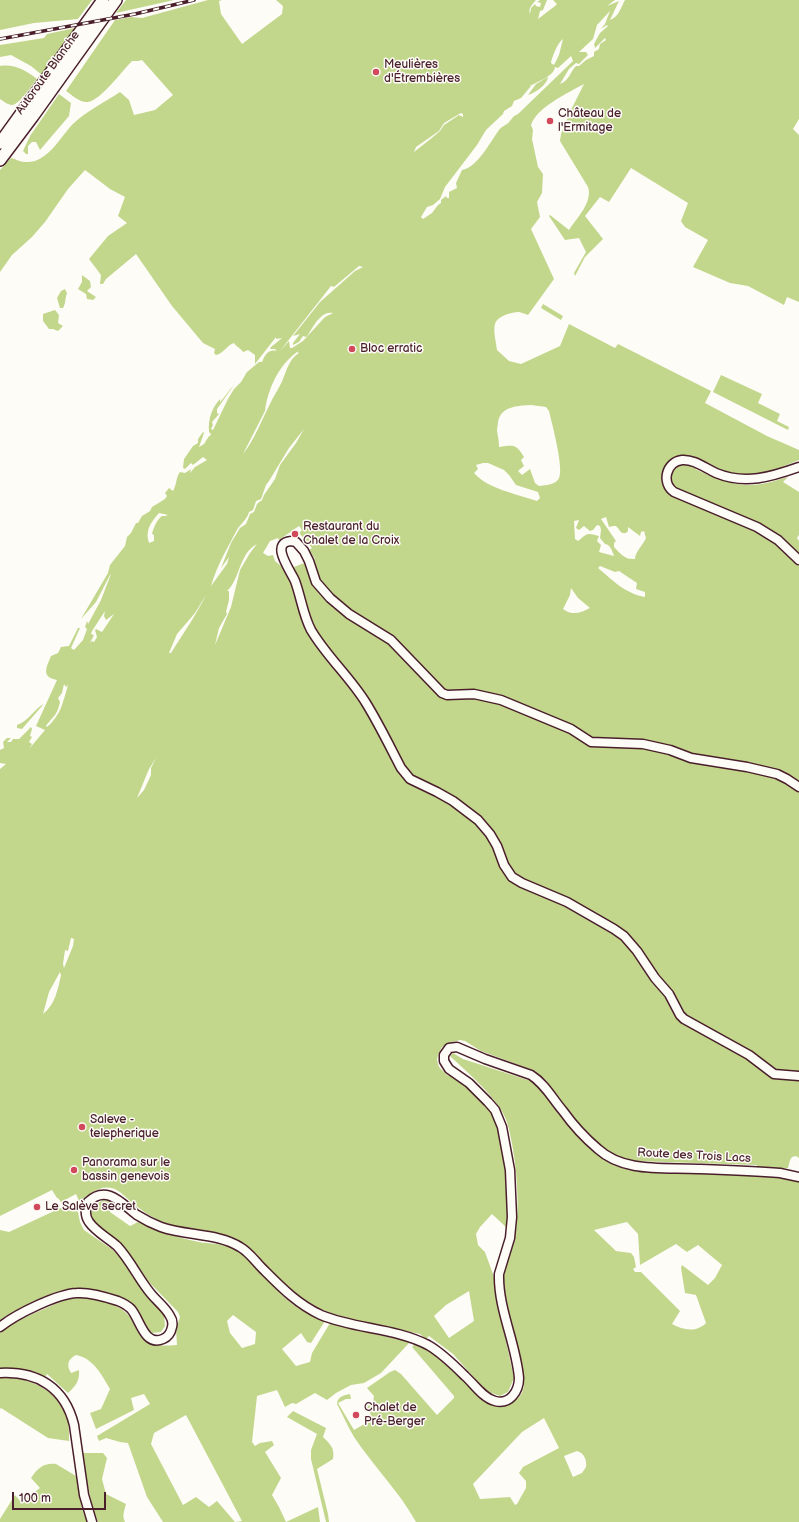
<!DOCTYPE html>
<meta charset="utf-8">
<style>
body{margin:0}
#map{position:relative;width:799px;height:1522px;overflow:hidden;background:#fdfcf7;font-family:"Balsamiq Sans",sans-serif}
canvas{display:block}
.scale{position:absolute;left:12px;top:1492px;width:94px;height:18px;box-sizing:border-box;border:2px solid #4a1f2b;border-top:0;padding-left:5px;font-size:12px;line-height:14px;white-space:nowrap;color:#4a1f2b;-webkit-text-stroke:3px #fdfcf7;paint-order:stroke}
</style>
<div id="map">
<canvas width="799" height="1522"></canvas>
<div class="scale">100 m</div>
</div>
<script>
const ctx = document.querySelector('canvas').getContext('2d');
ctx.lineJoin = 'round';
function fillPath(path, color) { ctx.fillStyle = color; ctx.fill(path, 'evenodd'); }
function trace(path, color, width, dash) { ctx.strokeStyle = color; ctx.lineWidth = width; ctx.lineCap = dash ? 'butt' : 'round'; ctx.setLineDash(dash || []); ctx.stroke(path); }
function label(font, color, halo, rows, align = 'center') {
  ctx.font = font + ' "Balsamiq Sans",sans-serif'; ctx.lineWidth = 3; ctx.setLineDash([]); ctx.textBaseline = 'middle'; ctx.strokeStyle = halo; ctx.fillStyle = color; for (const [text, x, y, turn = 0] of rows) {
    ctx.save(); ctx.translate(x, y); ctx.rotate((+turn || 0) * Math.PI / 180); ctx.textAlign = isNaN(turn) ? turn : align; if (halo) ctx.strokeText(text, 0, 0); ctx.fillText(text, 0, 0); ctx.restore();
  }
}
fillPath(new Path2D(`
 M0,0H92L78,19L34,23L0,30Z
 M126,0H174L116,13Z
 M208,0H222L219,1L221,14L242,44L282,14L283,6L276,0H536C532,5 528,8 530,14L531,8L535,4L536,6L540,7L541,3L537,2L540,0H547L543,10L540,11L538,19L555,6L557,4L553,0H615L607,6L619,1L610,20C619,17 621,7 625,0H799V119L793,129L799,135V302L787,297L784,305L748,286L730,283L693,267L708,240L685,227L681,221L688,203L631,168L609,202L600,197L585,216L603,239L585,257L575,276L574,273L586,252L579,238L565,240L549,216L550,215L569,230C577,218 593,202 588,187L560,141L561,134L569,114L584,84C568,93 537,107 531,125L533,130L532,139L538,167L543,174L542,193L537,202L540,217L531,229L554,279L528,315C526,314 522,313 519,312C512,312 497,316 495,324C493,331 496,342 497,350L509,361L521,364L560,346L569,324L615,348L618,344L711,391L705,403L767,436L799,450V460L782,467V470C751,480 735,476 705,463L695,469C716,479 737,488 761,484C770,483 779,479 788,477L783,482L799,492V535L797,538L799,541V1158L796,1156L792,1157L790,1160L788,1168H757V1165L634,1161L617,1157L600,1147L566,1109L547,1082L535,1071L481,1051L465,1041L460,1040L449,1043L442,1047L438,1055L437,1060L439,1067L447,1075L454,1077L472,1089L491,1111L496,1121L502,1149L506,1175L508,1210L507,1228L492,1214L480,1227L476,1234L478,1245L485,1252L494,1277L499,1309L514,1378L508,1392L500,1396L486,1391L453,1354L429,1336L426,1339L420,1334L348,1319L320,1309L293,1293L251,1249C224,1228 187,1234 156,1219C148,1215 141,1210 134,1204C127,1199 120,1190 112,1188C98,1185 90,1195 79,1201L76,1194L61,1202L58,1198H57L52,1190L0,1216V769L6,764L0,763V750L4,748L3,742L7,738H11L7,742H11L13,739H19L31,727L32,729L30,736L32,737L29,742L32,744L29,749L45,730L36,726L57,680C41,677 46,668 51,656L58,653L61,647L69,646L78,628H80L71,648L74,650L83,640L87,629L85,627L87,621L88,624L101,600L111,574L110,575L96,602L81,619L108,573L110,565L125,546L127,537L131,533L136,523H138L142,516L150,511L152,507L165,499L167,496L165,493L169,488L173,491C177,484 176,477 180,472L185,473L191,469L190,473L195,467L207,460L203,457L193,465L191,463L185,469L183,468L184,459L193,446L198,443V439L203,432L204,433L199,447L204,444L209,436V437L211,434L209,432C208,418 212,408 220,399V402C225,397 229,390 234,385L217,409V413L219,414L212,422L213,425L211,429L213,430L228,399L234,389L241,382L247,372L259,362H262C265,355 268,349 277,351L275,349H270L271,347L282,338L276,339V337L255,364V355L248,350L243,352C241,348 236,347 234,343C227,345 223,354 216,355L214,353L215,349L203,343L172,306L136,254L106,279L103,284H100L101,275L89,259L108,236L127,223L118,216L125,197L110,189L85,170L68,189L45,222L32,237L12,255L0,272V170L11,158C16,159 20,162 25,162C48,164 61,135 74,123C85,112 107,101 120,92L129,100L134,115L155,110L173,95L142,60L138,61H132C123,70 100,101 88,102C80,103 72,95 66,91L115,20L131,17L142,18ZM610,11L605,24L601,29L607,25L608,26L600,33L594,44L595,48L605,38L606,40L600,44L599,49L594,52V56L586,60L579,66H576C570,72 569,81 560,84L569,69L576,63L579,64L588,55L586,52H579L593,39L597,25ZM563,39L559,55L554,65L551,63C552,57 558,42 563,39ZM571,56L573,61L518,114C512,116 511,121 507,124C504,126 501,127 499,130C490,142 478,167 462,170L456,183L457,188L449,192V198H447L446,196L441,200V203L438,205L432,213L423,219L421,217L427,207L433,205L440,199L445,187L477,145L486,130L503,114L504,111L512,106L514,101L521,98L531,86L530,85H532C539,81 554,76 555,67L558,68ZM461,113L463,114V117L459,115L444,125L440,131L433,137L414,152L416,147L439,131L444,123ZM359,266L363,267L355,271L320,302L293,336L300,334L293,343V345L299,342L303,336L306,337L308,335C313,326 322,310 333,313L325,317L303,341L292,348H290L289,341L280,351L331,286L334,287ZM297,352L299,353C290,358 287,369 283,379C280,387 274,395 270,404C261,421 255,439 243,454L265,411C268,389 278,366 297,352ZM531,405L546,407L549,411C552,424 564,468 559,478C556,485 546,485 539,486L535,483L530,469L522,475L518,471L524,466L521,460L524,457C516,444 514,445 499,447C499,441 498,437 497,431C497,429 498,424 498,422C501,406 517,406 531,405ZM304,429L296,443L280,465L275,479L264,495L262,500L257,504L254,512L250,514L246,524L240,528L231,543L221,568L229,557L227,564L211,586C217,565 228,547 238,528C242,523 247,519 249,512L253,510L256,501L261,499L266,485L269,481L289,448ZM483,463H488L504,470L509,475L516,485L538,492L540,498L537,501C517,494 488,489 474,473L478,469L476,465ZM159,513L168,515C166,516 164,516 162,516C157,519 153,529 152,534L154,535V541L149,543C145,531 150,523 159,513ZM606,517L609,527C619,525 615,526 622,533H626L628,531V527L640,536L641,532L644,531L646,538C643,545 635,552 635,559C625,560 621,554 614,547V543L616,541L601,519ZM579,520L576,528L579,530L584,526L590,531L593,530L597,525L600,526L601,530L600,538L605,544C611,545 612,551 614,556L599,552L601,545L597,541L599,536C586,532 587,534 578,541L575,539L574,521ZM299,526L302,530L299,533L312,548L309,550L315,559L286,570L275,561L273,555L268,556L263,553L270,541L278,538L279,540ZM257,544L250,553L240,570L231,607L215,645L219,628L227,614L226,612L229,600V591H227C240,580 239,553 257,544ZM600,566L615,572L619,571L637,583L636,589L645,592V597C624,593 614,581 598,568ZM571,588L578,598L590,608C580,613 573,616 563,609L570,595ZM206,595C196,615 183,634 171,653H169L177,634L195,613ZM105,611L104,616L106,620L114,614L102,632L96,629L95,630L97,637L94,642L92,641L90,643L94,635L91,634L92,631ZM64,684L66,687L68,685C63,702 61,715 47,727L46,726C54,715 57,716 60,702L58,698L62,693ZM156,758L151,768V775L144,790L137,798L149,769ZM71,938L74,939L73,946L64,968L63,964L65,950L68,951ZM60,972L61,975C58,989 55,1005 43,1014L49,992ZM469,1291L474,1321L449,1338L434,1316L446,1305Z
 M75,28L42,75L31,66L11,55L0,57V45L44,38L47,34Z
 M0,66C15,64 25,70 37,79C32,85 19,105 12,105C8,105 3,101 0,99Z
 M548,77C547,85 535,93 528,95L536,84Z
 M59,94L71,103L69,116L40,150L36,142H32L28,146V154H26L23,151L30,136Z
 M82,275L90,281L91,287L87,291L96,297L93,300L87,299L86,294L78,289L82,282Z
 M65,289L67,293C65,298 66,303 63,308H60L57,298L61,291Z
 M543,304L563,316L561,320L541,308Z
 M55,310L59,315L58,323L63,326L58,331L53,329H49L43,321V314Z
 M721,375L762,394L758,403L780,414L777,421L789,427L788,430L713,392Z
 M43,704L42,706L22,729L17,728V725C28,721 34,710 43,704Z
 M453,1053L463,1059L534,1082L567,1123L595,1153L614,1164L635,1169L686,1173L774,1177L788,1178L799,1182V1522H416C399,1491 374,1467 354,1437C348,1427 343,1415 337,1404C337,1397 344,1395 350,1394L351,1399H346L338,1403L354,1430L373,1419L367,1407L373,1402L374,1396L367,1388L390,1372L395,1370L401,1374L437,1415L454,1398V1396L412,1347L416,1343C433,1352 448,1364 462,1377C471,1386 476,1397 487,1403C494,1407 501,1406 508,1404C515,1401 521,1397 523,1390C527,1378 519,1355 515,1343C510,1324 507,1305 504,1286C502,1268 511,1254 515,1237C521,1205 516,1153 507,1122C500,1100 467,1072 450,1056ZM627,1222L638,1234L640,1265L676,1244L687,1252L698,1245L722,1265L715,1278L708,1285L682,1265L681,1268L685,1293L696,1295L706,1323C696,1333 683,1330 672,1324L680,1311L641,1272H635L633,1269L636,1267L634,1257L631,1253L616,1251L594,1230ZM544,1418L559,1448L523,1467L519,1473L526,1481V1488L517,1504L515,1505L510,1497L480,1499L473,1484L522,1432ZM577,1451C584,1453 587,1460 586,1467L582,1473L573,1477L564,1456Z
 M103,1200L112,1202L110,1212L130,1226L138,1222C157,1230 177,1238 199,1242C210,1244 222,1243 232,1248C252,1258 268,1281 283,1296C294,1307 311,1316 325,1321L311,1343L307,1342L301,1333L282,1349L296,1366L310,1362L312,1353L330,1323L357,1330L410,1342L381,1373L364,1383L351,1385L336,1393L327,1400L315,1393L296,1404L292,1403L285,1407L277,1390L257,1396L252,1442L255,1446L260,1443L272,1441L274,1445L265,1452L281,1478L272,1495L279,1507L286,1522L318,1507L320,1522H163L147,1497L128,1443L120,1442L106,1438L99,1441L97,1436L150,1404L144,1394L131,1398L134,1410L96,1429L90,1413L101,1409L110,1389C102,1375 93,1358 76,1355C68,1359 66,1365 71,1373L79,1370C80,1380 76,1386 68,1393L47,1374L45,1377L23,1370L0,1368V1333C11,1323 24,1318 37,1312C64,1300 75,1293 104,1302C112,1304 121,1307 126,1313C131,1317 133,1323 136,1328C145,1348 157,1346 177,1345L176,1329L180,1317L178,1312L149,1282L125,1249L92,1219L91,1214L92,1207ZM233,1315L256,1332L255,1344L242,1348L230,1333L227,1321ZM186,1415L242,1521L235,1522L217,1501L209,1507L196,1497L183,1505L151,1444L154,1433Z
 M65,1206L77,1207L80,1222L84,1230L113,1250L122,1260L145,1293L164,1315L165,1326L161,1332L152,1333L150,1331C143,1323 141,1312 134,1305C127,1299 118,1296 109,1294C98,1291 87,1288 76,1288C54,1289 18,1308 0,1320V1230L9,1232Z
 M0,1378C27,1375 60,1391 68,1419C69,1426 69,1434 69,1441L48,1438L1,1408L0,1409Z
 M293,1411L326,1428L323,1437C330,1444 335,1448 333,1459L317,1469L328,1514L329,1522H326L311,1459V1450L317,1434L287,1417Z
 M81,1453H103L107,1458L102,1479L106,1494L126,1504C124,1511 122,1516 125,1522H98L93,1510Z
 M56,1464L76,1476L82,1509L87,1522H0V1519L15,1495L21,1502L40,1488L31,1478C38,1468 43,1463 56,1464Z`), '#c3d78c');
const tertiary = new Path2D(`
 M799,467C771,477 745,485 716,473C705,468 694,459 682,460C666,462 661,483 674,492L757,527L778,540L799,560
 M799,787L787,779L777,774L747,767L691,758L670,750L643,744L591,742L571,729L501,700L474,694L447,695L442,693L391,640L349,614L330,598L316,582L309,561L304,551L296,542L291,541C269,543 291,571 295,581C301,597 303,615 311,630C327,657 350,677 366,703C379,724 390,747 401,768L410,779L437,792L453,801L478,820L490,834L497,846L504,865L512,877L522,883L567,902L614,929L624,936L637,951L655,978L669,994L680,1015L684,1019L749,1055L774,1074L799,1076
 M0,1327C16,1314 57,1294 77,1293C90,1292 106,1297 118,1301C123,1303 128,1306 131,1309C140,1319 144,1347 163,1339C168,1337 171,1332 172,1327C173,1323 172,1319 170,1316C166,1308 158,1302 152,1295C139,1280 131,1261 117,1246C108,1238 96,1232 89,1222C85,1216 85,1209 88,1202C107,1184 122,1204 137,1215C145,1220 153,1224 161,1227C186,1236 218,1233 240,1247C249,1252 255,1261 262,1268C280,1286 297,1304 321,1315C355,1329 395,1328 428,1345C442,1353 454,1365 465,1376C474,1384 483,1398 495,1401C510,1405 519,1391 519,1378C516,1343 498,1309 499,1274L510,1238L512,1217L510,1170L502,1127L495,1110L488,1102L469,1083L449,1069L444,1061V1055L449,1048L457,1047L485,1059L531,1075C545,1084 552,1098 563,1111C573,1125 585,1138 598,1149C624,1173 665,1167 698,1169C725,1170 753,1171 780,1173L799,1177
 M0,1373C38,1371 65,1388 74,1425L84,1495L92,1522`);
const motorway = new Path2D(`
 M0,143L103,0
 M0,160L33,116L116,0`);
trace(tertiary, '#4a1f2b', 11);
trace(motorway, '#4a1f2b', 14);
trace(tertiary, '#fdfcf7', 8);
trace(motorway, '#fdfcf7', 11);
const rail = new Path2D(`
 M0,39L135,14L194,0`);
trace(rail, '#4a1f2b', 3.5);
trace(rail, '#fdfcf7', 2, [6]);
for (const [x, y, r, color] of [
 [376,72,4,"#d1495b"],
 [550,121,4,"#d1495b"],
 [352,349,4,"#d1495b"],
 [295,534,4,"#d1495b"],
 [82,1127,4,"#d1495b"],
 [74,1170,4,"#d1495b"],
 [37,1207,4,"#d1495b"],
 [356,1415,4,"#d1495b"]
]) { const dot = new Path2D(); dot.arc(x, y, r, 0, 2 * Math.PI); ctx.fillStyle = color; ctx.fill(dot); trace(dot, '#fdfcf7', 1.5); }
label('12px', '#4a1f2b', '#fdfcf7', [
 ["Meulières",384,65],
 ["d'Étrembières",384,79],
 ["Château de",558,114],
 ["l'Ermitage",558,128],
 ["Bloc erratic",360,349],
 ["Restaurant du",303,527],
 ["Chalet de la Croix",303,541],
 ["Saleve -",90,1120],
 ["telepherique",90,1134],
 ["Panorama sur le",82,1163],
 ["bassin genevois",82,1177],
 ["Le Salève secret",45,1207],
 ["Chalet de",364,1408],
 ["Pré-Berger",364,1422]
], 'left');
label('12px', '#4a1f2b', '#fdfcf7', [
 ["Autoroute Blanche",48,73,-54],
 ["Route des Trois Lacs",694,1156,3]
]);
</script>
